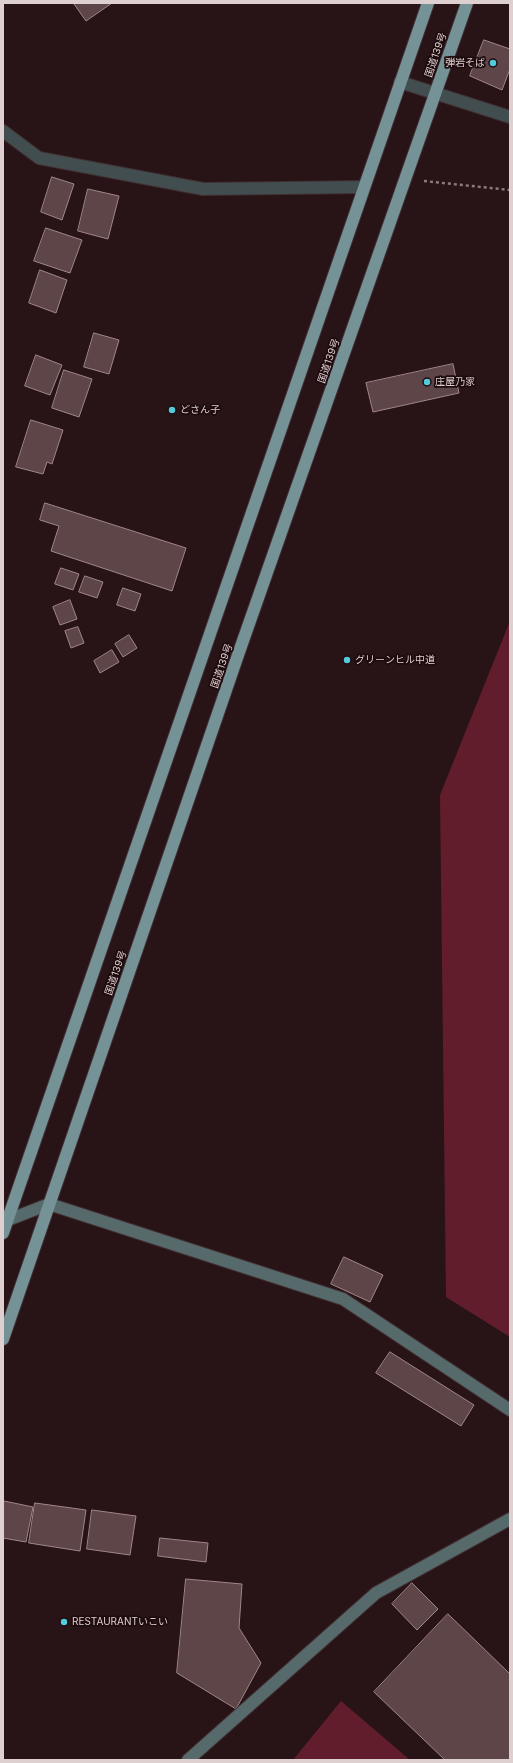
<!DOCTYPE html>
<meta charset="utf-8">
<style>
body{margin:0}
#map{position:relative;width:513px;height:1763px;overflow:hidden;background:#281417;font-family:Inter,sans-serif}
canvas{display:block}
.frame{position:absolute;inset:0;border:4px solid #ded0d1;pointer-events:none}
</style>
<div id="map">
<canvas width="513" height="1763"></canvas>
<div class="frame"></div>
</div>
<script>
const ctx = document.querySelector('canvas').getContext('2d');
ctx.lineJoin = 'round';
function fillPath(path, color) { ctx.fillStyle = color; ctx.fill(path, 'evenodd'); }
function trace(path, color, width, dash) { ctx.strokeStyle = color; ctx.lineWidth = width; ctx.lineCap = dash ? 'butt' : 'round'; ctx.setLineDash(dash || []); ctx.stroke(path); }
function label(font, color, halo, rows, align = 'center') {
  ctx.font = font + ' Inter,"Noto Sans JP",sans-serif'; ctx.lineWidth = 3.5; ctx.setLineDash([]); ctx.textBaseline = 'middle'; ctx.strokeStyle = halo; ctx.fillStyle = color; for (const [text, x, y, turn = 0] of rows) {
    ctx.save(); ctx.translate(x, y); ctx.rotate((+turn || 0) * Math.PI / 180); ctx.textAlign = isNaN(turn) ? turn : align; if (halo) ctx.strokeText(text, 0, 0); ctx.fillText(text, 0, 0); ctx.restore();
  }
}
fillPath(new Path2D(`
 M510,621V1337L446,1297L440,795Z
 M341,1701L410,1760H293Z`), '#621d2d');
const building = new Path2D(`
 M75,3H112L86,21L74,4Z
 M484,40L510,49V69L502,90L470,76Z
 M52,177L74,184L62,220L41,212Z
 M88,189L119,196L108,239L78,231Z
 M46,228L82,240L70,273L34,261Z
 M40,270L67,280L56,313L29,303Z
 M94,333L119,340L109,374L84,367Z
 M36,355L62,365L50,395L25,386Z
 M453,364L459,393L373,412L366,383Z
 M64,370L92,379L79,417L52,408Z
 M31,420L63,430L52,464L47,462L43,474L16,467Z
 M45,503L186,548L172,591L51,551L59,526L40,520Z
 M61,568L79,574L73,590L55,584Z
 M85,576L103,582L97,598L79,592Z
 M123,588L141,594L135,611L117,605Z
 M70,600L77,619L60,625L53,607Z
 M78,627L84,643L71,648L65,631Z
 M129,635L137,648L123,657L115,644Z
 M112,650L119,662L100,673L94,661Z
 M344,1257L383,1275L370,1302L331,1284Z
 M390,1352L474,1405L461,1426L376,1373Z
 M4,1501L33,1507L26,1542L3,1538Z
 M35,1503L86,1510L80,1551L29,1543Z
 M92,1510L136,1516L130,1555L87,1549Z
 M160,1538L208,1543L206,1562L158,1556Z
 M186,1579L242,1584L239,1628L261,1663L236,1709L177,1673Z
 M412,1583L438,1609L417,1630L392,1604Z
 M448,1614L510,1674V1760H445L374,1692Z`);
fillPath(building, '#5d4548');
trace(building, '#a18689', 1);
const street = new Path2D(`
 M400,82L510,117
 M3,131L39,158L203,189L364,187`);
const secondary = new Path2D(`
 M8,1220L49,1204L343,1299L510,1410
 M188,1760L376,1593L510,1519`);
const highway = new Path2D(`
 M3,1233L428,3
 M3,1339L238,655L467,3`);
trace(street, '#412e31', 14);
trace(secondary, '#412e31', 14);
trace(highway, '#412e31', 14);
trace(new Path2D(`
 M424,181L510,190`), '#8c7b7d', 2.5, [3, 3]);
trace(street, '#414d4e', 12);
trace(secondary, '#56696b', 12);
trace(highway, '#759296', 12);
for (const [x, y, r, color] of [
 [493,63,4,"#53cbda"],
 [427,382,4,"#53cbda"],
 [172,410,4,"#53cbda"],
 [347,660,4,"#53cbda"],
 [64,1622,4,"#53cbda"]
]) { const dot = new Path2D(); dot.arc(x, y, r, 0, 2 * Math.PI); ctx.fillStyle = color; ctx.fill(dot); trace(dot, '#1e0b0e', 1.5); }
label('10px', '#ded0d1', '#1e0b0e', [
 ["国道139号",436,55,-71],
 ["国道139号",329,361,-71],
 ["国道139号",222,666,-71],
 ["国道139号",116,973,-71]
]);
label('10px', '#ded0d1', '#1e0b0e', [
 ["弾岩そば",485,63,"right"],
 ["庄屋乃家",435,382],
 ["どさん子",180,410],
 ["グリーンヒル中道",355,660],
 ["RESTAURANTいこい",72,1622]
], 'left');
</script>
